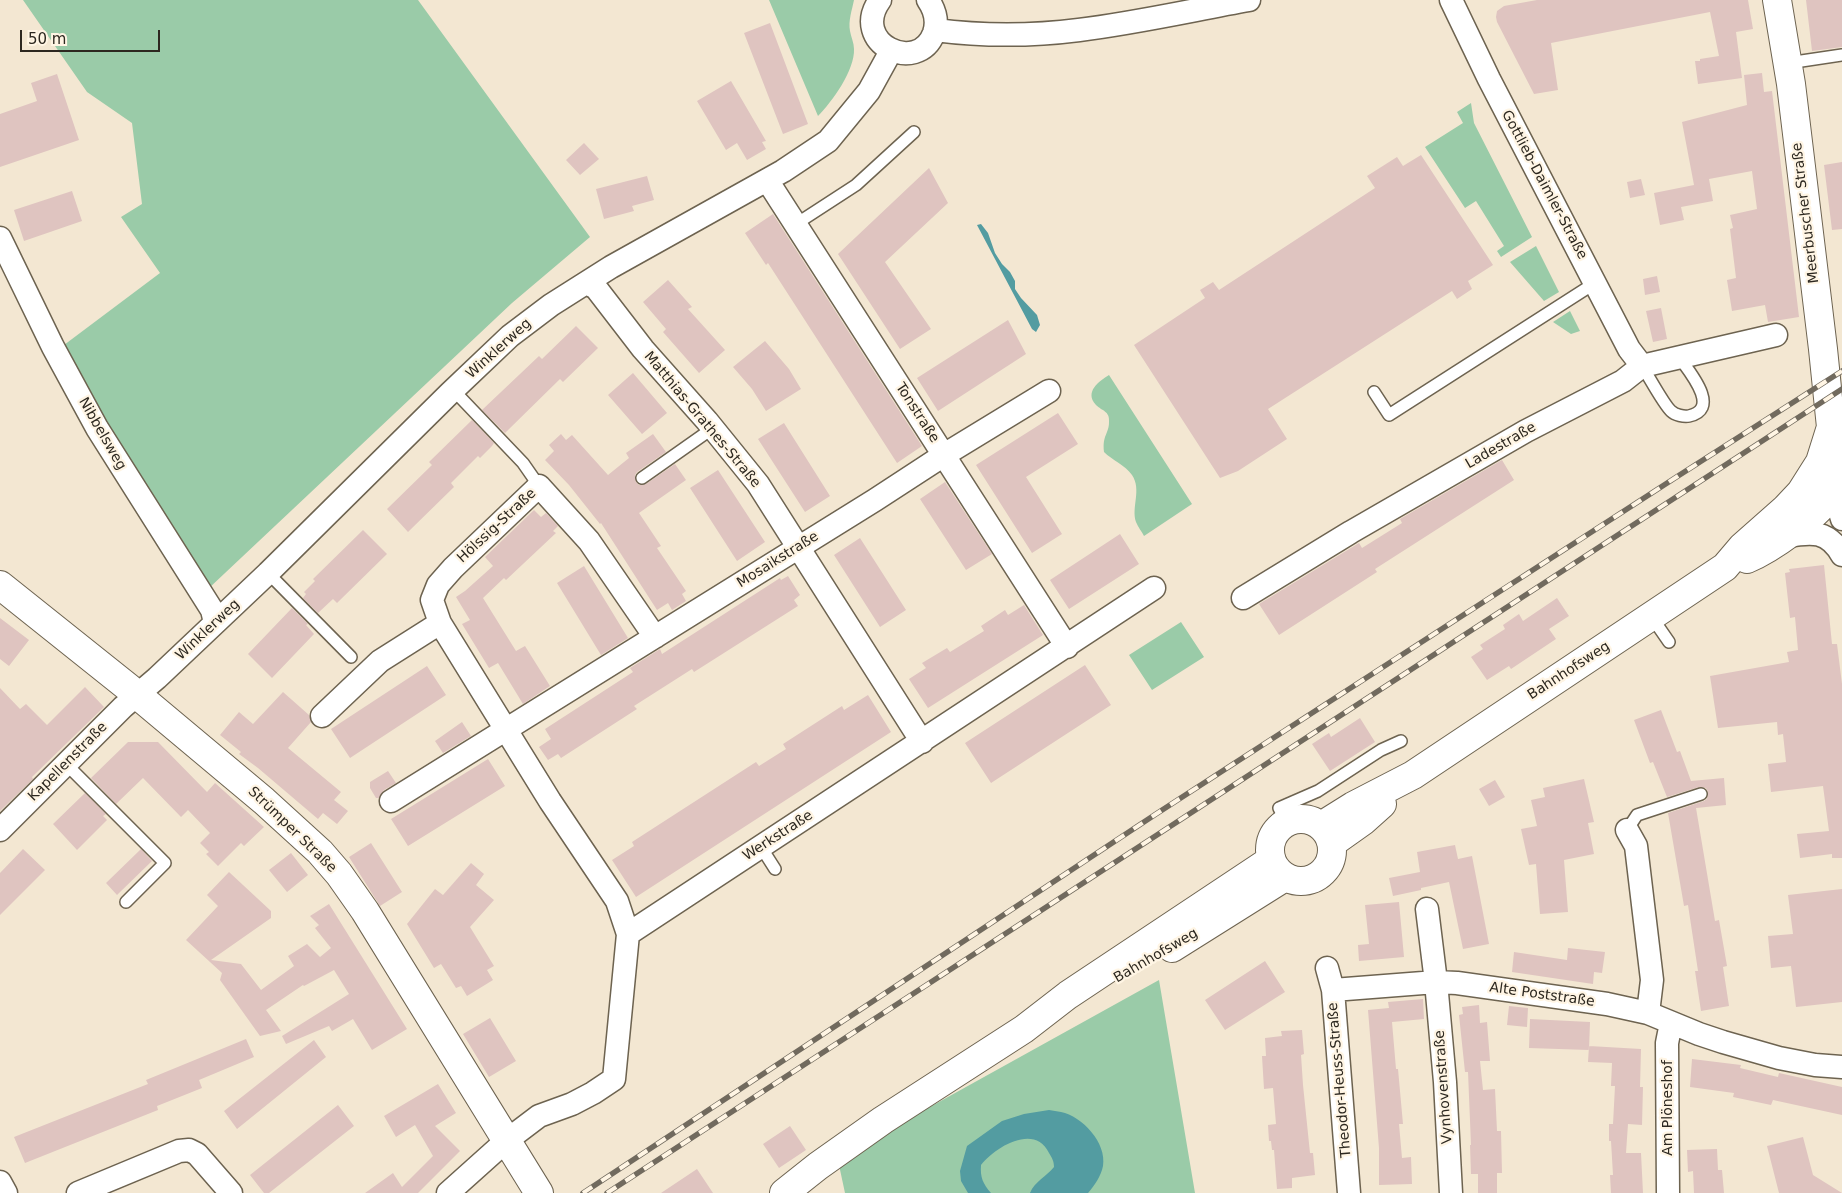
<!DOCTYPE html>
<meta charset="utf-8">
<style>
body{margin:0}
#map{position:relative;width:1842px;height:1193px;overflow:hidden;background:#f3e7d2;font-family:"DejaVu Sans",sans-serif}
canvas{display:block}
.scale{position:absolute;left:20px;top:30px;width:140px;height:22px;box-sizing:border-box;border:2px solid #2d2820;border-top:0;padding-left:6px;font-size:15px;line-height:18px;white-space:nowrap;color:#2d2820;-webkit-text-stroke:4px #fff5e4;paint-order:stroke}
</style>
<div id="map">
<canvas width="1842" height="1193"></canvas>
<div class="scale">50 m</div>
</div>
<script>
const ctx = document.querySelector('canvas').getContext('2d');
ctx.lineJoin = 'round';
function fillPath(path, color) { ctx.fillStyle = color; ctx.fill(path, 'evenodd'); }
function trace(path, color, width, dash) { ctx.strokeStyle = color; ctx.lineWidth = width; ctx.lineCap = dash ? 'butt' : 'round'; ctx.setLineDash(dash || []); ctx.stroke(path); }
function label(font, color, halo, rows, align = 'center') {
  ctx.font = font + ' "DejaVu Sans",sans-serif'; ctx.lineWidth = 4.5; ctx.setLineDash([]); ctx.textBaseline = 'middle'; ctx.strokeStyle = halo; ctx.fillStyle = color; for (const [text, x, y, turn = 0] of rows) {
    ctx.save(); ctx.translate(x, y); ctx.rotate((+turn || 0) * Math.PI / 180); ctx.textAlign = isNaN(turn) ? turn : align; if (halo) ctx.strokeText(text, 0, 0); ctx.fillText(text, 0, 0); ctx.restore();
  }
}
fillPath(new Path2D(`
 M23,0H418L590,237L512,303L208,589L60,348L160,273L121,217L142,204L132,123L87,92Z
 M769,0H854C852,10 848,21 850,31C851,37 854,43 854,49C855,70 832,102 818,116Z
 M1471,103L1474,123L1532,237L1501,257L1497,251L1504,246L1476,201L1465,208L1425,147L1463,123L1457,112Z
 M1536,246L1559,292L1544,301L1510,262Z
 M1570,311L1580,331L1571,334L1553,322Z
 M1109,375L1192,504L1144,536C1142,532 1138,527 1136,522C1131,507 1142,490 1132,475C1125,465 1112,460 1104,452C1102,435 1109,434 1109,422C1110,411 1102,411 1096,405C1084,392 1099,381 1109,375Z
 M1181,622L1204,657L1152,690L1129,655Z
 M1159,980L1195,1193H845L839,1165L892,1128Z`), '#9acba8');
fillPath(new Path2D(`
 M981,224L988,233L995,253L1002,264L1010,272L1015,281V289L1021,298L1037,315L1040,325L1036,332L1032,329L977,225Z
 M1049,1110C1053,1111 1057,1111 1061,1112C1082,1116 1107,1143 1103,1166C1101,1176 1095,1185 1088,1193H1030C1035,1181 1046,1177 1054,1167C1054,1161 1052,1158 1049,1153C1035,1123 995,1147 981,1165C980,1177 983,1184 991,1193H968L961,1181L960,1171L967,1146L1002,1121L1024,1114Z`), '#539ca1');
fillPath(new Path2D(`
 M1537,0H1748L1753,29L1736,32L1742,78L1698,84L1695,61H1700V59L1719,56L1710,12L1551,43L1558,90L1534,94L1497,22L1496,17L1497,11L1504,6Z
 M1806,0H1842V47L1812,51Z
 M770,23L808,124L783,134L744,33Z
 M1762,73L1764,92L1772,91L1799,317L1768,322L1765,305L1732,311L1727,280L1736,278L1730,229L1733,228L1730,215L1757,209L1752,171L1709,179L1713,201L1681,207L1684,220L1660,225L1654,193L1694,185L1682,122L1747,105L1744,75Z
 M57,74L79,140L0,167V114L37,101L31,83Z
 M731,81L766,141L762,142L766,149L747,160L737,143L726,150L697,101Z
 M584,143L599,159L580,175L566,160Z
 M1421,155L1493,265L1468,281L1472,289L1457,299L1452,291L1268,409L1287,439L1238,471L1220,478L1134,345L1205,298L1200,290L1213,282L1219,290L1375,188L1367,176L1397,157L1403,166Z
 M1842,162V229L1832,230L1824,165Z
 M929,168L948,203L885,262L931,329L900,349L838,254Z
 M647,176L654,200L632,206L634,211L604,219L596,189Z
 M1641,179L1645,195L1630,198L1627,182Z
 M72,191L82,221L24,241L14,210Z
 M773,214L922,446L897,463L768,263L766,265L745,233Z
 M1657,276L1660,292L1645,295L1643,279Z
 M668,280L692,307L688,309L725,350L699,373L663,332L666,329L643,302Z
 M1661,308L1667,339L1653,342L1646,311Z
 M1008,320L1026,354L938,411L917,378Z
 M576,326L598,348L563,382L560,379L505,433L482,410L539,356L542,359Z
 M765,341L789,369L801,389L766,411L752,389L733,367Z
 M633,373L667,413L642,434L608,395Z
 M1058,413L1078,444L1026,477L1062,534L1032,553L976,465Z
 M472,420L494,443L492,446L480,458L478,456L451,483L454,487L408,532L387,509L432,465L429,462Z
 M784,423L830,496L805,512L758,439Z
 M561,434L566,440L572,435L608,475L629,458L626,453L653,434L666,452L637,472L635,475L636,482L639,485L646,484L675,464L686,480L639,513L661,546L657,548L686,591L682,594L686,601L672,610L668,603L657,610L601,523L600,524L569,485L545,460L554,451L549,445Z
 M1502,460L1514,480L1375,569L1377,572L1279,635L1259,604L1359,543L1362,548L1402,523L1400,519Z
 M718,470L765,542L737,561L690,488Z
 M945,482L992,554L966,570L920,499Z
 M534,510L541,517L546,513L558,526L553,531L556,533L506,580L504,578L483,598L516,651L525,646L550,686L523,704L498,663L489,668L462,624L470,620L456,597L465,591L493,566L485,557Z
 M363,530L387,554L337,603L333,599L318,613L303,598L306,594L304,592L315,581L313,579Z
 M1120,534L1139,564L1069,609L1050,580Z
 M860,538L906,610L880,627L834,555Z
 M1824,565L1832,644H1837L1842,684V858H1832V854L1800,858L1797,834L1829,831L1823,786L1771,792L1768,764L1786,762L1783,734L1778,735L1777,722L1718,728L1710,676L1789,662L1787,652L1798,650L1795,617L1790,618L1785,573L1790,572L1789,569Z
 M584,566L628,638L601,655L557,583Z
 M788,576L800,595L794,600L798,606L694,672L692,669L634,706L637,709L561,758L558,754L548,760L539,747L551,739L545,729L633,672L630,668L660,649L662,654L780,578L781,580Z
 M1557,598L1569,616L1549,629L1556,639L1511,669L1509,666L1487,680L1471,657L1483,649L1480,645L1505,629L1503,625L1519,614L1523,621Z
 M1024,605L1043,635L928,708L909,679L926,668L922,663L947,648L950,652L984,631L981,626L1005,610L1008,615Z
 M292,608L308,624L306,625L314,634L272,678L248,654Z
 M0,618L29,640L9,666L0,659Z
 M1085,665L1111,705L991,783L965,743Z
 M427,666L446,695L350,758L331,729Z
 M85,687L104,707L32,777L33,779L0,811V688L20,709L26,704L47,725Z
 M283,692L309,715L311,722L288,748L341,792L334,800L348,811L337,824L323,813L318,819L258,768L239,754L241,752L220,735L239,712L253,724Z
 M868,695L891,732L636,897L612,860L634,846L632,842L756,762L759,766L786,749L783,744L842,706L844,710Z
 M1661,710L1677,752L1680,751L1691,781L1724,778L1726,805L1696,808L1715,921L1719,920L1727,966L1723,967L1729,1006L1701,1011L1695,971H1698L1688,905L1684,906L1668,813L1704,801L1707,799L1708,792L1706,788L1699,787L1667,797L1653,762L1650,763L1634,720Z
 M1360,718L1375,742L1330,771L1312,744L1329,733L1331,737Z
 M462,722L471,736L443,753L435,741Z
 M128,742H158L207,792L215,783L264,827L244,846L241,843L218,866L206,854L209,852L200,843L210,833L188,810L181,817L143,778L116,804L91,778Z
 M488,759L505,786L408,846L391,819Z
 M388,771L396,783L384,790L379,798H376L370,788V782Z
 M1584,779L1594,822L1588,823L1594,854L1564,860L1568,912L1540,914L1536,864L1529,865L1521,829L1537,826L1531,800L1545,797L1543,788Z
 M1495,780L1505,797L1489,806L1479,789Z
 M85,793L106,814L103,816L107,820L77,850L53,824Z
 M371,843L402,892L380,906L349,857Z
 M1455,845L1458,859L1472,856L1489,944L1463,949L1449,882L1421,888V890L1393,896L1389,878L1420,872L1417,852Z
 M23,849L45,870L0,915V873Z
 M141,849L152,861L117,895L106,883Z
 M291,853L308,875L287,892L269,870Z
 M471,863L484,874L476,885L494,900L470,927L494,966L487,970L493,980L467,996L461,986L456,988L441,964L434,968L407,924L435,889L443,895Z
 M229,872L271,911V918L211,960L241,964L261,990L294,966L288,956L307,944L320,957L331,948L315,928L319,925L310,916L329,904L407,1029L372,1050L353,1019L332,1031L329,1026L286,1044L282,1036L349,994L334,970L304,986L303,985L266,1010L281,1031L260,1036L220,980L222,973L186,940L218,906L207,895Z
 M1842,889V1002L1796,1007L1791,966L1771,968L1768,936L1793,934L1788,895Z
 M1399,902L1404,957L1359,961L1358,945L1369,944L1365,905Z
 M1568,948L1605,952L1602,973L1594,972L1593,984L1512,972L1514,952L1567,960Z
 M1265,961L1285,992L1225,1030L1205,1000Z
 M1423,999L1424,1019L1392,1022L1396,1069H1398L1403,1124H1399L1402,1158L1411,1157L1412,1184L1379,1185V1148L1368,1010L1389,1008L1388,1002Z
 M1479,1005L1480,1023L1487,1022L1490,1061H1480L1483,1090L1495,1089L1497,1131H1501L1502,1173H1497V1193H1478V1174H1471L1470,1145H1471L1468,1072H1465L1459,1015L1463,1014L1462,1007Z
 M1509,1006L1528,1008L1527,1027L1507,1025Z
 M490,1018L516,1061L489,1077L463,1034Z
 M1530,1019L1590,1022L1589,1050L1529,1048Z
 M1302,1030L1304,1054L1301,1055L1303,1085L1310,1153H1313L1315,1175L1292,1178V1188L1277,1189L1274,1150H1272L1271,1141H1269L1268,1125L1276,1124L1273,1088L1264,1089L1262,1056H1266L1265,1038L1282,1036L1281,1031Z
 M246,1039L254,1057L199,1080L202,1088L157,1106L158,1110L25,1163L14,1137L148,1084L146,1080Z
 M314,1040L326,1057L237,1129L224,1111Z
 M1589,1046L1641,1049L1640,1087H1643L1642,1125L1628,1124L1626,1153H1641L1643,1193H1611L1610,1175H1613L1611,1141H1609V1124H1613L1615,1086H1611L1612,1063L1588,1062Z
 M1692,1059L1741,1065L1740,1068L1778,1077L1779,1073L1842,1087V1115L1773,1100L1771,1105L1733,1097L1734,1093L1690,1087Z
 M438,1084L456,1113L435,1126L460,1151L418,1193H365L393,1173L402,1187L433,1156L415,1125L396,1137L384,1116Z
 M338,1105L354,1126L269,1193H264L250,1175Z
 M790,1126L806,1150L779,1168L763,1144Z
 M1803,1137L1813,1175L1842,1193H1779L1767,1146Z
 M1717,1149L1718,1170H1722L1724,1193H1694L1693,1171L1688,1172L1687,1150Z
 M697,1169L713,1193H661Z`), '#dfc4c0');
const service = new Path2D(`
 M1788,63L1842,55
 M796,224L856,185L914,132
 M1642,366C1648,375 1664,405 1671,411C1675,415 1684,417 1689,416C1722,409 1688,370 1679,357
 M1374,392L1389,415L1595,283
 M450,393L459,396L523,463L539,486
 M642,478L713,428
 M268,573L351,657
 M1651,616L1669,642
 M66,764L165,863L126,902
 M1286,822L1279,808L1318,791L1381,750L1401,741
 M1627,830L1637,815L1701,794
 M761,847L775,869`);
const minor = new Path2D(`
 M880,0C849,43 918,76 934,33C938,21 935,10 928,0
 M1451,0L1489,79L1629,349L1642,366
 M935,30C982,36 1032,36 1079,30C1136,23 1193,10 1249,0
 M767,180L1067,647
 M0,238L53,347L97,428L212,610L215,623
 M586,283L596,288L643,349L707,421L758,484L922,742
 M1817,490C1832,493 1838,504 1842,519
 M1787,536C1812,532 1828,530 1842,555
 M1243,598L1351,532L1526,431L1623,381L1642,366L1776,335
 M322,716L380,661L440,623
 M391,801L875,500L944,455L1049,391
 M0,830L123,707L157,678L268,573L450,393L510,336L551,305L611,267L783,171L828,141L869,91L891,51
 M1627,830L1636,846L1652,980L1648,1013
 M1427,909L1436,982L1445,1082L1451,1193
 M628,934L617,901L550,801L440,623L432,600L438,585L453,568L539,486L589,541L655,637
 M1327,968L1333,990L1349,1193
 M1333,990L1436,982L1457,983L1607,1004L1648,1013L1699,1034L1723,1042L1779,1058L1815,1065L1842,1067
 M0,1182L6,1193
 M78,1193L179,1151L189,1150L197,1154L231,1193
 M448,1193L506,1141L539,1116L572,1104L593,1093L614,1079L628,934L1154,588
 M1668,1193L1667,1043L1671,1023`);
const secondary = new Path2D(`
 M1747,559C1771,549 1816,517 1831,495C1834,490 1835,483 1836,476L1823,349L1791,84L1777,0
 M0,585L129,688L264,801L320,852L339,874L365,911L539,1193
 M1270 850a31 31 0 1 1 62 0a31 31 0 1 1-62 0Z
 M1321,826L1353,806L1413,775L1725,567L1742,547L1785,509L1801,492L1820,462L1831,427
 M1332,843L1363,821L1382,804
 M1172,948L1285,877
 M784,1193L818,1166L883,1120L1024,1029L1068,995L1271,860`);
trace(service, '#6d6350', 14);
trace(minor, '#6d6350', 25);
trace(secondary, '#6d6350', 30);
trace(service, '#fff', 11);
trace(minor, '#fff', 22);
trace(secondary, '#fff', 28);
const rail = new Path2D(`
 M583,1193L1156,814L1678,476L1842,371
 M607,1193L1842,389`);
trace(rail, '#716a5e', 5.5);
trace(rail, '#fff5e4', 4, [11]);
label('14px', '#2d2820', '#fff5e4', [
 ["Gottlieb-Daimler-Straße",1544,185,62],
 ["Meerbuscher Straße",1806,213,-97],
 ["Winklerweg",499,349,-42],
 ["Tonstraße",917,413,57],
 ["Matthias-Grathes-Straße",702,420,50],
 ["Nibbelsweg",102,434,60],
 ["Ladestraße",1501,446,-30],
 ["Hölssig-Straße",497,526,-43],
 ["Mosaikstraße",778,560,-32],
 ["Winklerweg",208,630,-43],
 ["Bahnhofsweg",1569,671,-33],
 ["Kapellenstraße",68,762,-45],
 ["Strümper Straße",292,830,44],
 ["Werkstraße",778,836,-33],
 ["Bahnhofsweg",1156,956,-30],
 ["Alte Poststraße",1542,995,8],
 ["Theodor-Heuss-Straße",1340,1080,-95],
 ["Vynhovenstraße",1444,1087,-94],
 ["Am Plöneshof",1668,1108,-90]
]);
</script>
